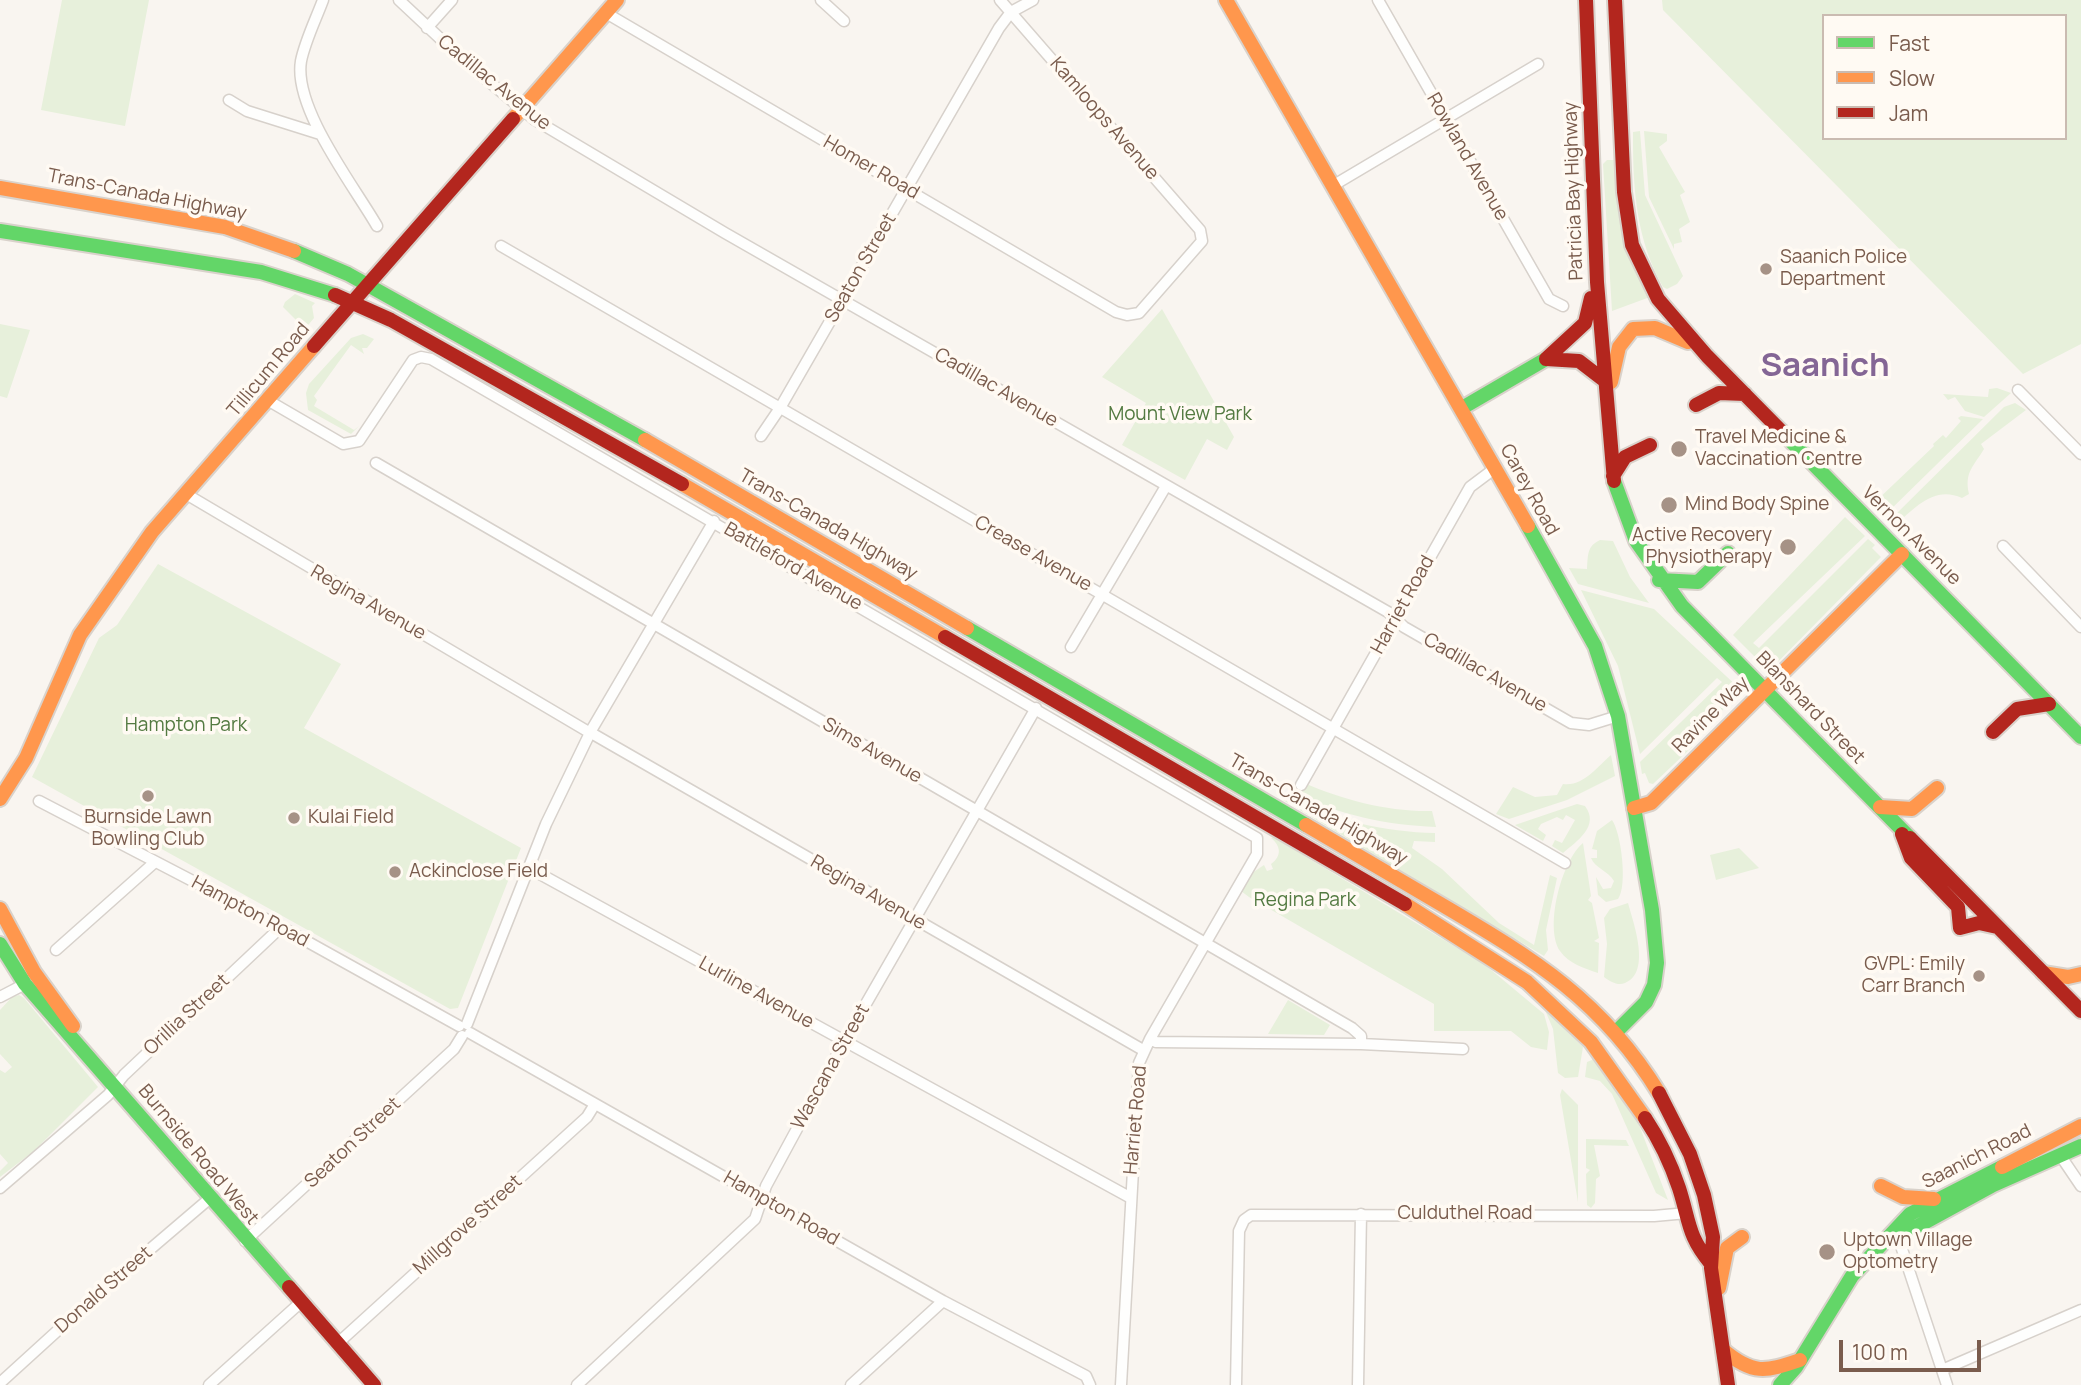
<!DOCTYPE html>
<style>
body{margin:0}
#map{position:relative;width:2081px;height:1385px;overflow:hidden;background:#f9f5f0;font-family:Manrope,sans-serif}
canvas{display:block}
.legend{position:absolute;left:1822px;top:14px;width:245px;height:126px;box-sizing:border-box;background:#fffaf3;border:2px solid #cabbb1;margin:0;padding:9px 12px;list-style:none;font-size:21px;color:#7a5c4d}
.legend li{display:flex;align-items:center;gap:14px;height:35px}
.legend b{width:35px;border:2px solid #cabbb1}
.scale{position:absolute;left:1839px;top:1340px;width:142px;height:32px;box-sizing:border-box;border:4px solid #7a5c4d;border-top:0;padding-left:9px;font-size:21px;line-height:24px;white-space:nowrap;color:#7a5c4d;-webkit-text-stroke:5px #fffaf3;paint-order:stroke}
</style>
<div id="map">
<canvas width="2081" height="1385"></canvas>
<ul class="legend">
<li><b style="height:9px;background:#63d668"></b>Fast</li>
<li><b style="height:9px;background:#ff974d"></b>Slow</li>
<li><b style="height:9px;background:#b3261e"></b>Jam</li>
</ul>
<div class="scale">100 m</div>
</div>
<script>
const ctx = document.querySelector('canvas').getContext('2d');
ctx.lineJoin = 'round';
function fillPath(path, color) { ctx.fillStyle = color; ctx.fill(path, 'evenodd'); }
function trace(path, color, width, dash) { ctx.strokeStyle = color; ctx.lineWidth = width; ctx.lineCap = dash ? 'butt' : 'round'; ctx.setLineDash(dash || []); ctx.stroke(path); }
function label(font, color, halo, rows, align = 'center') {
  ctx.font = font + ' Manrope,sans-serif'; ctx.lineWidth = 7; ctx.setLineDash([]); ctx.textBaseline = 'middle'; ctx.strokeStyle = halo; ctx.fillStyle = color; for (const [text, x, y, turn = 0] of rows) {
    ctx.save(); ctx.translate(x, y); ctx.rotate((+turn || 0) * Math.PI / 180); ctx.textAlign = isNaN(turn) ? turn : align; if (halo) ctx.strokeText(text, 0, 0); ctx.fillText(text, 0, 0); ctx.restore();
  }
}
fillPath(new Path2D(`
 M62,0H149L125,126L41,110Z
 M1662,0H2081V344L2023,374L1663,10ZM1824,16H2065V138H1824Z
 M1640,131L1645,195L1683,276L1677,284L1667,289L1663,287C1637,241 1633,192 1633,140V132Z
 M1644,131L1667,134V141L1659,147L1685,192L1680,195L1690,222L1679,229L1682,242L1674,244V249L1649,197Z
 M1607,160H1615L1650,297L1612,311L1603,164Z
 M295,294L315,303L312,306L314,318L300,335V324L283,307L285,302Z
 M1162,309L1234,437L1227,450L1207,439L1185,480L1122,445L1146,403L1102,377Z
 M0,324L30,330L7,398L0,396Z
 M363,334L374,339L367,348H362L364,354L351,345L314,396L317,400L314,406L354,430L359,426L351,434L308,410L306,393L309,384L351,338Z
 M1997,388L2011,393L1984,417L1965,411L1955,397L1948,400L1943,394L1988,397L1989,389Z
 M2015,403L2026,410L1981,444L1984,449C1974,466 1964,472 1969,494L1962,498C1934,485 1915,508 1895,525L1890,520L2004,407Z
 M1961,416L1983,419L1884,516L1867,499L1875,502L1934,446L1933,444L1943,435L1946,438L1961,421L1958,418Z
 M1845,517L1865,536L1753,643L1759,648L1868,539L1875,545L1872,548L1881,557L1769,671L1733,635Z
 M1600,540L1613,541L1630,577L1649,603L1578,584L1569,568L1587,569C1588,555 1587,546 1600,540Z
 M158,564L341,664L304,728L521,848L458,1008L450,1009L32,777L99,638L117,625Z
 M1581,590L1654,609L1740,689L1691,748L1653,784L1649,783L1645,773L1642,774L1640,762L1722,682L1717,678L1640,754L1618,666Z
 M1611,755L1615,776L1567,800L1509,819L1496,814L1513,787L1535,797L1557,795L1563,784C1583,787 1598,766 1611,755Z
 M1304,783C1344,800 1388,812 1432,811L1436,827C1386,825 1339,815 1295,793Z
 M1291,798C1336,821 1385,832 1435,833V842L1414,841L1412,848L1442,869L1499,923L1534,945L1550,875L1557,878L1546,930L1548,950L1544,956L1283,800Z
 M1577,804L1585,806C1600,826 1577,841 1563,853L1552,846L1555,840L1562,843L1575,820L1566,815L1563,820L1557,817L1541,824L1538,829L1546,835L1543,841L1515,825Z
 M1612,820C1621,832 1628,886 1618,899L1606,902L1598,895L1596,877L1603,889L1611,888L1614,881C1608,871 1595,868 1591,858H1597V850L1592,849L1597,831Z
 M1273,837L1484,964L1544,1014L1549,1032L1547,1050L1531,1047L1511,1031H1434V1004L1249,897L1241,891L1252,873L1264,865L1267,871L1273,869L1271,864C1282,856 1281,846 1271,838Z
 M1583,843L1591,896L1588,900L1592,903L1599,938L1594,941L1599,943L1598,973C1584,968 1569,964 1560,951C1544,927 1562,860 1583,843Z
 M1739,848L1759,868L1716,880L1710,855Z
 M1628,903C1633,922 1652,972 1625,983C1618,986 1611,982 1604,977L1607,944L1604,918L1610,909Z
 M19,995L24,998L98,1087L34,1151L0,1177V1171L8,1163L0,1154V1070L5,1073L12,1067L0,1054V1010L12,997Z
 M1288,1000L1330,1025L1324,1035L1268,1034Z
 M1545,1010L1583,1047L1578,1077L1565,1078L1558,1073L1553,1029Z
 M1592,1056L1639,1125L1668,1200L1656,1193L1612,1094L1600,1081L1585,1077L1587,1062L1592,1060Z
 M1562,1089L1578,1105V1202L1560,1095Z
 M1586,1139L1626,1140L1629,1146L1594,1145L1600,1176L1596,1179L1595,1203L1591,1208L1587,1205L1586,1174L1590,1170L1586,1168Z`), '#e7f0db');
const street = new Path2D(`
 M323,0C316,19 305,41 301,61C293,108 354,186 377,226
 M399,0L462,59L535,120L725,233L1388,612L1404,627L1571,723L1589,725L1618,716
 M821,0L844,21
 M1378,0L1549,299L1563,306
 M606,13L1116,312L1127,315L1139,313L1202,241L1200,230L1000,0
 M427,28L452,0
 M229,100L247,111L320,134
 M1334,185L1538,64
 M501,246L1565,863
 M2018,390L2081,454
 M269,401L343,444L359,441L413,360L421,357L431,359L1257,838V854L1150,1039L1139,1063L1121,1385
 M761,436L780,408L999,28L1011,12L1033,0
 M376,463L1352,1028L1361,1036V1044
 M186,494L587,731
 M2003,546L2081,627
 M1071,647L1166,486
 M592,729L714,521
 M593,734L1143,1050
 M1301,785L1470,487L1494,469
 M39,801L281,927L459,1026
 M529,868L1131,1198
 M56,950L155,862
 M0,997L25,984
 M467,1024L546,824L589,735
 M470,1033L943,1301L1086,1376L1090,1385
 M1150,1039L1156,1042L1361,1044L1463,1049
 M2060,1155L2081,1186
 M0,1188L108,1095L124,1075L281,927
 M1896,1231L1947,1385
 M245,1241L454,1049L462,1036
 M337,1344L587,1117L595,1104
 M1942,1370L2081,1310
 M0,1383L100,1292L209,1199
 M209,1385L300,1303
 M577,1385L755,1219L766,1186L844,1042L1036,708
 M851,1385L943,1301
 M1236,1385L1239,1231L1244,1220L1251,1215L1654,1216L1687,1213
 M1358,1385L1361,1214`);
const fast = new Path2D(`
 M0,231L261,272L335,295
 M294,251L348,274L645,440
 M1462,408L1546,359
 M1781,431L2081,737
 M1614,481L1636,541L1682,606L1910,838
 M1528,526L1595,646L1618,716L1652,910L1657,963L1654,985L1646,1002L1617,1031
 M1659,580L1698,582L1728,553
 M967,628L1306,825
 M0,944L25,984L289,1287
 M1896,1231L1918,1226L1993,1185L2081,1146
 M1780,1385L1796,1367L1852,1276L1910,1214L2002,1167`);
const slow = new Path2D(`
 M1226,0L1528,526
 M513,119L617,0
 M0,188L225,227L294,251
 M1611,382L1619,347L1633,329L1655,328L1688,342
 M645,440L967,628
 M682,484L945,637
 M0,799L26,758L80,635L152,532L314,346
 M1880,807L1912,809L1937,788
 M1634,808L1651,803L1902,554
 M1306,825C1352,852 1398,879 1444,906C1534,959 1603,1001 1659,1093
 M1405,904L1527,982L1591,1042L1645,1118
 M0,909L34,972L73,1026
 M2043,973L2068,977L2081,974
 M2002,1167L2081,1126
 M1881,1186L1903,1197L1934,1199
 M1719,1288L1727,1248L1742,1237
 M1723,1350C1753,1375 1765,1372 1800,1360`);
const jam = new Path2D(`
 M1586,0L1597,282L1614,481
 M1615,0L1624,192L1632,245L1658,299L1707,356L1781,431
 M335,295L391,320L682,484
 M314,346L513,119
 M1546,359L1585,323L1591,298
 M1546,359L1579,361L1605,381
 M1696,405L1719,393L1745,394
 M1613,476L1625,457L1650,445
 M945,637L1405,904
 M1993,732L2017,709L2049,704
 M1902,834L1911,858L1958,907L1960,928L1979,923L1997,927
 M1910,838L2081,1011
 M1659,1093L1690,1154L1704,1195L1713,1237L1711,1268L1728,1385
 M1645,1118C1659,1139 1671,1164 1679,1188C1690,1222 1687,1235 1711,1264
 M289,1287L374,1385`);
trace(street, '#d7d1cb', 13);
trace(fast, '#d9d2cb', 18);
trace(slow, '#d9d2cb', 18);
trace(jam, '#d9d2cb', 18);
trace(street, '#fefefd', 10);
trace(fast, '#63d668', 14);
trace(slow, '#ff974d', 14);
trace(jam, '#b3261e', 14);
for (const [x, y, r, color] of [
 [1766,269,7,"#a69286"],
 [1679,449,9,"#a69286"],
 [1669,505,9,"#a69286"],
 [1788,547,9,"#a69286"],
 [148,796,7,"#a69286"],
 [294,818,7,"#a69286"],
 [395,872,7,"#a69286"],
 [1979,976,7,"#a69286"],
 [1827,1252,9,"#a69286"]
]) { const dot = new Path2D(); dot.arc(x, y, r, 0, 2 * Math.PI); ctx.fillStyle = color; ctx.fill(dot); trace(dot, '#fffaf3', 2.5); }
label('19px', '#7a5c4d', '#fffaf3', [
 ["Cadillac Avenue",494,83,39],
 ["Kamloops Avenue",1104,119,49],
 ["Rowland Avenue",1467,157,60],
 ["Homer Road",871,168,30],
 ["Patricia Bay Highway",1574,191,-92],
 ["Trans-Canada Highway",147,195,11],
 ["Seaton Street",861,268,-60],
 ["Tillicum Road",269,370,-50],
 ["Cadillac Avenue",996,388,30],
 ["Carey Road",1529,490,61],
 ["Trans-Canada Highway",828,525,30],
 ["Vernon Avenue",1911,536,45],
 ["Crease Avenue",1033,554,30],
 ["Battleford Avenue",793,567,30],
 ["Regina Avenue",368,603,30],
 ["Harriet Road",1403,605,-61],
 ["Cadillac Avenue",1485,673,30],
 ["Blanshard Street",1810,708,46],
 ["Ravine Way",1711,715,-45],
 ["Sims Avenue",872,751,30],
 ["Trans-Canada Highway",1318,810,30],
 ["Regina Avenue",868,893,30],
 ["Hampton Road",250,912,28],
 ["Lurline Avenue",756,993,29],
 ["Orillia Street",187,1015,-43],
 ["Wascana Street",831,1067,-61],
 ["Harriet Road",1136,1120,-85],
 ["Seaton Street",353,1143,-43],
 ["Burnside Road West",198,1155,50],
 ["Saanich Road",1977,1157,-27],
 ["Hampton Road",781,1209,30],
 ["Culduthel Road",1465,1214],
 ["Millgrove Street",468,1225,-42],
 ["Donald Street",104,1290,-41]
]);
label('19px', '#7a5c4d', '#fffaf3', [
 ["Saanich Police",1780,258],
 ["Department",1780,280],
 ["Travel Medicine &",1695,438],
 ["Vaccination Centre",1695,460],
 ["Mind Body Spine",1685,505],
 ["Active Recovery",1772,536,"right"],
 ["Physiotherapy",1772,558,"right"],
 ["Burnside Lawn",148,818,"center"],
 ["Bowling Club",148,840,"center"],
 ["Kulai Field",308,818],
 ["Ackinclose Field",409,872],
 ["GVPL: Emily",1965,965,"right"],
 ["Carr Branch",1965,987,"right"],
 ["Uptown Village",1843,1241],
 ["Optometry",1843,1263]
], 'left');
label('19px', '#537a41', '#fffaf3', [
 ["Mount View Park",1180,415],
 ["Hampton Park",186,726],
 ["Regina Park",1305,901]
]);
label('bold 33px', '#846695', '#fffaf3', [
 ["Saanich",1825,367]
]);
</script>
